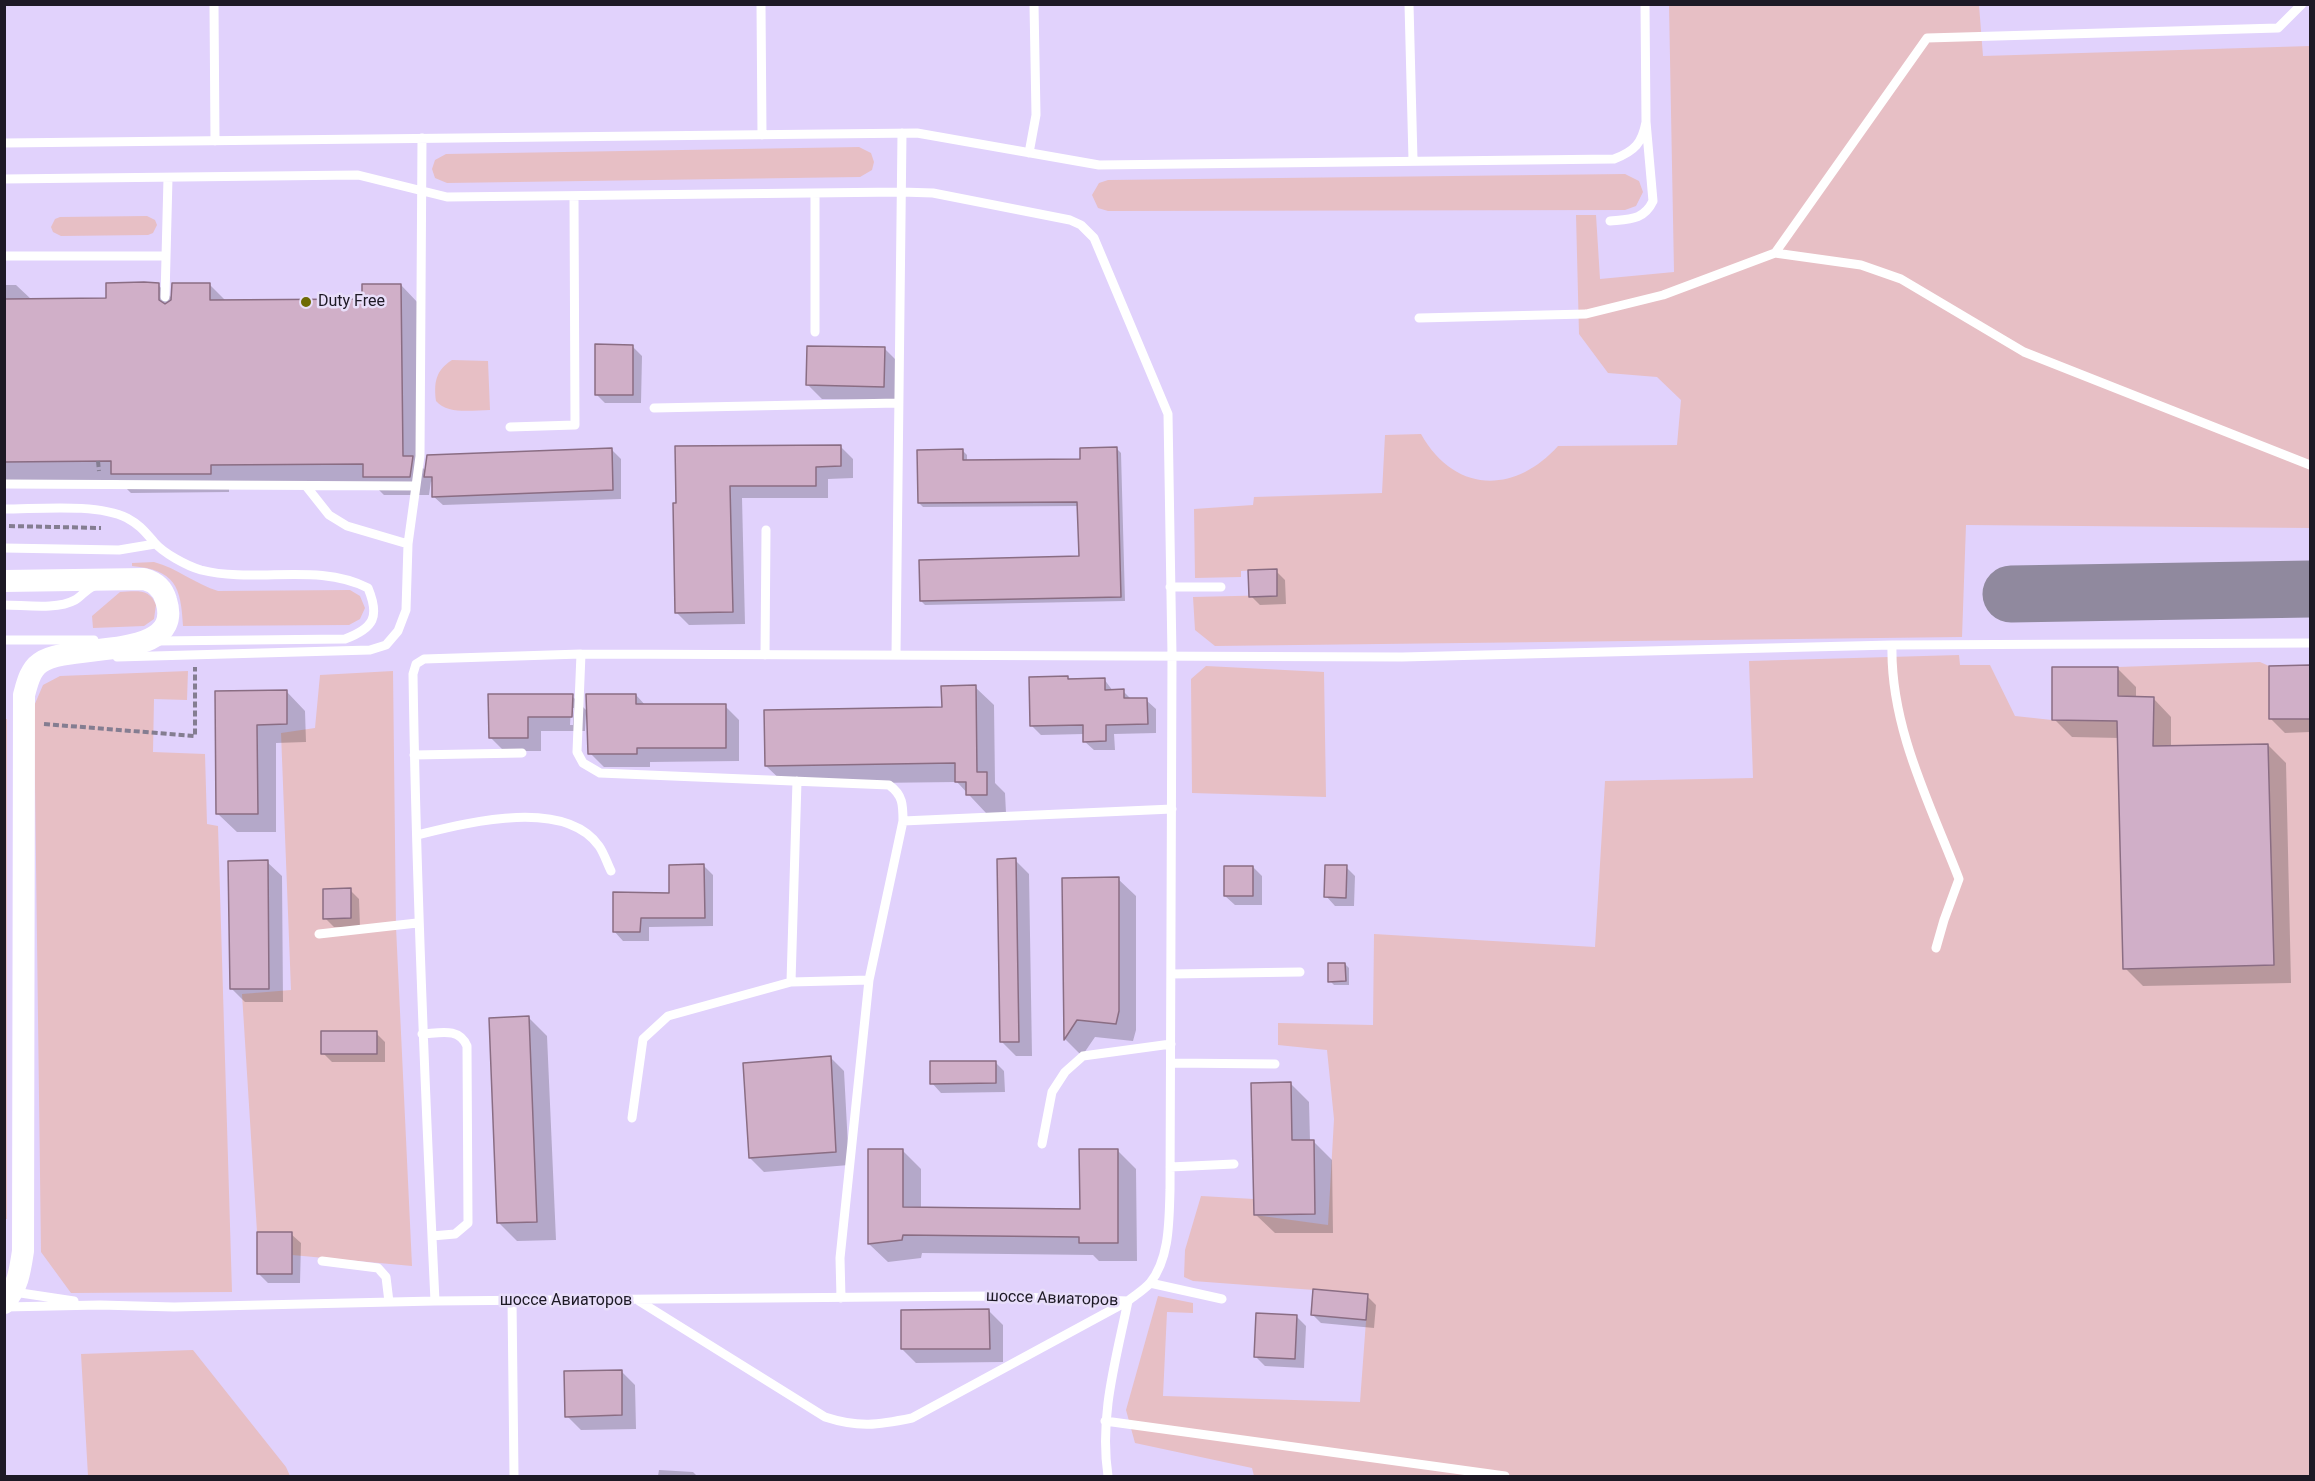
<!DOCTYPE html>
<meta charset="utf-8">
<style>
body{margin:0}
#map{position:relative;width:2315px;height:1481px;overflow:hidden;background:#e8defa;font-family:Roboto,sans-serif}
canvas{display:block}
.frame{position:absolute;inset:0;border:6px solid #1d1925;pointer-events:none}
</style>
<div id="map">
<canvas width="2315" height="1481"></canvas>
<div class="frame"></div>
</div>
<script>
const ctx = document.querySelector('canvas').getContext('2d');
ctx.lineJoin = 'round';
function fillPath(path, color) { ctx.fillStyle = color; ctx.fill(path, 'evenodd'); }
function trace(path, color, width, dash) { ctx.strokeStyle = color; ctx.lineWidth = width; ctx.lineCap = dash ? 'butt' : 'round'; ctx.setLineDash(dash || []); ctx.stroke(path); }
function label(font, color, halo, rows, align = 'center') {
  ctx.font = font + ' Roboto,sans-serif'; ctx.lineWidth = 5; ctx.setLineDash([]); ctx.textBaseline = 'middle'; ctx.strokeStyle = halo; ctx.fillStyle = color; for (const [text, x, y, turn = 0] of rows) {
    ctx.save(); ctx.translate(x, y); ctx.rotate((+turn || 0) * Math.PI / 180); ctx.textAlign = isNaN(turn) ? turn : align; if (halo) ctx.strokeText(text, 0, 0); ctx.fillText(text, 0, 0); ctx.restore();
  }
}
fillPath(new Path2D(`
 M5,5H2310V1476H5Z`), '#e1d2fc');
fillPath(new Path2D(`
 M1669,5H1979L1983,56L2310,46V528L1966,525L1962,637L1215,646L1195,630L1193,597L1277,595L1276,569L1241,571V577L1195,578L1194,509L1253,505L1254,497L1382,493L1385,435L1421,434C1454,493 1514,495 1558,446L1677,445L1681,400L1657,377L1608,373L1579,334L1576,215H1596L1600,279L1674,272Z
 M859,147L871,153L874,162L872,170L860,177L447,183L435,178L432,169L435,160L446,154Z
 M1625,174L1639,181L1643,192L1636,206L1625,210L1108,211L1098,208L1092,195L1099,183L1108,180Z
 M147,216L155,220L157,225L153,233L148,235L61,236L53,232L51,227L55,219L60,217Z
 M452,360L488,361L490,410C473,410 448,415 436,401C434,383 435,371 452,360Z
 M154,562C177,568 195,584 218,591L350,590L360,596L365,608L360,619L349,625L183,626C181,586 175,570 132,566V563Z
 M120,592C136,591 150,588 156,605L154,619L144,626L93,628L92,616Z
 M1959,655L1960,665H1990L2015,716L2052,720L2118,696V667L2260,662L2269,666V719H2310V1476H1254L1252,1468L1135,1443L1126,1410L1158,1296L1193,1303V1313L1167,1312L1163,1396L1360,1402L1368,1294L1193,1281L1184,1277L1185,1250L1201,1196L1254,1199L1255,1215L1328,1225L1334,1119L1327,1050L1278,1045V1023L1373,1025L1374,934L1595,947L1605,781L1753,778L1749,661Z
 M1206,666L1324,672L1326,797L1192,793L1191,679Z
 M188,671L187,700L154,699L153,752L205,754L207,824L218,826L232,1292L71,1293L41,1252L34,706L43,685L60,676Z
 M393,671L396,927L412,1266L292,1255L257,1232L242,994L291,990L281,733L315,728L320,675Z
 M5,719H7V1219H5Z
 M193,1350L286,1467L290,1476H88L81,1354Z`), '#e7bfc5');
fillPath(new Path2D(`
 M209,284L226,301H364L401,285L419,304L421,466L426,471L612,450L621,459V499L443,505L433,496V484L431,481L429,495H384L371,482L229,483V492L131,493L118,480H4V285H16L32,300H108L158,285L173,299Z
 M633,347L642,356L641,403H605L596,394Z
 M884,348L898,362L897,400L822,399L808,385Z
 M840,446L853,459V478L828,479V498H742L745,624L689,625L677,613L675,504Z
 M1117,449L1121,453L1125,601L925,605L921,601L1080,558L1079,506L923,507L919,503L963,451L967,455V461L1082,460Z
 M1276,571L1285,580L1286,604L1260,605L1251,596Z
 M2310,666V732L2285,733L2271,719L2270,667Z
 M2118,669L2136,687V698H2153L2171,717V747L2268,745L2286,763L2291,983L2143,986L2125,968L2119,738L2072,737L2054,719Z
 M1030,678L1104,679L1113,691H1123L1132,700H1146L1156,709V733L1114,734L1115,750H1094L1084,741V734L1041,735L1032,726Z
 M975,687L994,705L995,783L1005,793L1006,813H986L957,782L785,784L766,766L943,708Z
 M217,692H287L305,711L306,742L276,743V832H237L218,814Z
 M636,695L646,706H725L739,720V761L650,762V767H604L590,753L588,714H586L585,731H541V751H504L490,737V696H572L588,712ZM571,708H574L573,725H570Z
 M1015,860L1029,874L1032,1056H1016L1002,1042Z
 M267,862L282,876L283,1002H245L231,988Z
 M704,866L713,875V926L649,927V941H623L614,931L671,895Z
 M1253,867L1262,876V905H1235L1225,896Z
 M1346,867L1355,876L1354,906H1335L1326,896Z
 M1064,879H1118L1136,896V1030L1133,1041L1095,1037L1082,1056L1065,1039Z
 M350,890L359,899L360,927H334L325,918Z
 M1345,964L1349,968V985H1334L1330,981Z
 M529,1018L547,1036L556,1240L517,1241L499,1223Z
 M376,1033L385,1042V1062H332L323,1053Z
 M830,1057L844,1071L849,1165L764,1172L750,1158Z
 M995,1062L1004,1071L1005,1092L941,1093L932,1083Z
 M1290,1083L1309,1102L1310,1141H1313L1332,1160L1333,1233H1275L1256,1215Z
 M902,1150L921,1169V1208L1081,1210L1118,1151L1136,1169L1137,1261H1099L1093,1255L922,1253L921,1258L888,1262L869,1244Z
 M291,1234L301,1243L300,1283H268L259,1274Z
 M1367,1296L1376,1305L1374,1328L1321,1323L1312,1314Z
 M989,1311L1003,1325V1362L916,1363L902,1349Z
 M1297,1317L1306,1326L1304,1368L1265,1366L1256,1357Z
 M621,1371L635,1385L636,1429L581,1430L567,1416Z
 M659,1470L693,1472L697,1476H658Z`), '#0003');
trace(new Path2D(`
 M2011,594L2310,589`), '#90899e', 57);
const building = new Path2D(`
 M144,282L159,283V300L165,304L171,300L172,283H210V300L362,299V284H401L403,456H413L410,477H363V464L211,465V474H111V461L4,462V299L106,298V283Z
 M595,344L633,345V395H595Z
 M807,346L885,347L884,387L806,385Z
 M841,445V466L816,467V486H730L733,612L675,613L673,503H676L675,446Z
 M1117,447L1121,597L920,601L919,560L1079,556L1077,502L918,503L917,450L963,449V460L1080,459V448Z
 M612,448L613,490L432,497V477H424L427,455Z
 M1277,569V596L1249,597L1248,570Z
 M2310,665V719H2269V666Z
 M2052,667H2118V696L2154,697L2153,746L2268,744L2274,965L2123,969L2117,721L2052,720Z
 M1068,676V679L1105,678V690L1124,689V698H1147L1148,724L1106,725V741L1083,742V725L1030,726L1029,677Z
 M976,685L977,772H987V795H966V782H955V763L765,766L764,710L942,707L941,686Z
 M287,690V724L257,725L258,814H216L215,691Z
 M488,694H573L572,717H528V738H489Z
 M586,694H636V704H726V748H637V754H588Z
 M1016,858L1019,1042H1000L997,859Z
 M268,860L269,989H230L228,861Z
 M704,864L705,918H641L640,932H613V892L669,893V865Z
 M1325,865H1347L1346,898L1324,897Z
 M1224,866H1253V896H1224Z
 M1119,877V1011L1116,1024L1077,1020L1064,1040L1062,878Z
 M351,888V918L323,919V889Z
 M1328,963H1345L1346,981L1328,982Z
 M529,1016L537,1222L497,1223L489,1018Z
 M321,1031H377V1054H321Z
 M831,1056L836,1152L749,1158L743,1063Z
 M930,1061H996V1083L930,1084Z
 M1291,1082L1292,1140H1314L1315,1214L1254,1215L1251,1083Z
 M868,1149H903V1207L1080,1209L1079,1149H1118V1243H1079V1237L903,1235L902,1240L868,1244Z
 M257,1232H292V1274H257Z
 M1313,1289L1368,1294L1366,1320L1311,1315Z
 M989,1309L990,1349H901V1310Z
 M1256,1313L1297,1315L1295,1359L1254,1357Z
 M622,1370V1415L565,1417L564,1371Z`);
fillPath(building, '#d0afc8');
trace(building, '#8a6d83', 1.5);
trace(new Path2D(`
 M98,461L99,471
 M9,526L101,528
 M44,724L195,736V667`), '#847d91', 4, [6, 3]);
trace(new Path2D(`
 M214,4L215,141
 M761,4L762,135
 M1409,4L1413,160
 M4,143L917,133L1099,165L1614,159C1635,151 1642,143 1646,122
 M1029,153L1036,115L1034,4
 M4,179L358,175L447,197L901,192L933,193L1070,220L1081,225L1094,238L1168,414L1172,655L1170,1190C1169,1220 1170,1258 1150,1283C1144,1290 1135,1295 1128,1301L912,1418C878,1425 859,1428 825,1417L639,1301
 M1610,221C1630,219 1644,220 1653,201L1646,122L1645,4
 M1775,253L1927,38L2278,28L2302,4
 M4,256H165
 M165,297L168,178
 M1419,318L1586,314L1663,295L1775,253L1861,265L1901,279L2024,352L2310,465
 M815,332V193
 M654,408L898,403
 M510,427L575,425L574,197
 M4,484L416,486L408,544L406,610L398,631L386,645L370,650L117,657
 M306,486L329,515L347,526L408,544
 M416,486L420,456L422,138
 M4,509C39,509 97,503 127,518C140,525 145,532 154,542C163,553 187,566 201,570C256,584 317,562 368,588C380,617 374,628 345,639L156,641
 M4,548L119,550L155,544
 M1170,587H1221
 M4,605C25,605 57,610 75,600C82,596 86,589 94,586
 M4,640H94
 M1892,645C1890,727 1930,804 1959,879L1944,920L1936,948
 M581,654L577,752L583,763L600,773L889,785C903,795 903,805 903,821L1172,809
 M765,655L766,530
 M896,655L902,133
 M414,755L522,753
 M417,835C466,823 564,797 599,846C604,853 607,863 611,871
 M319,934L417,923
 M1171,974L1300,972
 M791,982L869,980
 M422,1034C440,1033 459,1027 467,1046L468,1223L455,1234L432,1236
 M1171,1063L1275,1064
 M632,1118L643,1039L668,1016L791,982L797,781
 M1042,1144L1052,1092L1065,1072L1083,1056L1171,1044
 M1170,1167L1234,1164
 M322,1261L378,1268L386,1277L389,1302
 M1150,1283L1222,1299
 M14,1292L74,1301
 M841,1298L840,1258L869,980L903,821
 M512,1300L514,1476
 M435,1301C425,1092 416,883 413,674L416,664L424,659L581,654L1402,657L1892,645L2310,643
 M4,1307L100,1305L174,1307L435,1301L992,1296L1128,1301C1116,1360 1099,1416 1108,1476
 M1105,1421L1505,1476`), '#fff', 9);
trace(new Path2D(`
 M4,581L144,579C155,582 163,589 166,600C186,663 70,641 40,663C30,670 27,684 24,695L23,1251C20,1271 18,1287 4,1303`), '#fff', 22);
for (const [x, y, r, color] of [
 [306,302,6,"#6e6a04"]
]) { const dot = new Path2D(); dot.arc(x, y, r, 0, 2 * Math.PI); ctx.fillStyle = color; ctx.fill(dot); trace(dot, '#e8defa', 2); }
label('16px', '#1d1925', '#e8defa', [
 ["Duty Free",318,302]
], 'left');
label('16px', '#1d1925', '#e8defa', [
 ["шоссе Авиаторов",1052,1299,2],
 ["шоссе Авиаторов",566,1301]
]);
</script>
